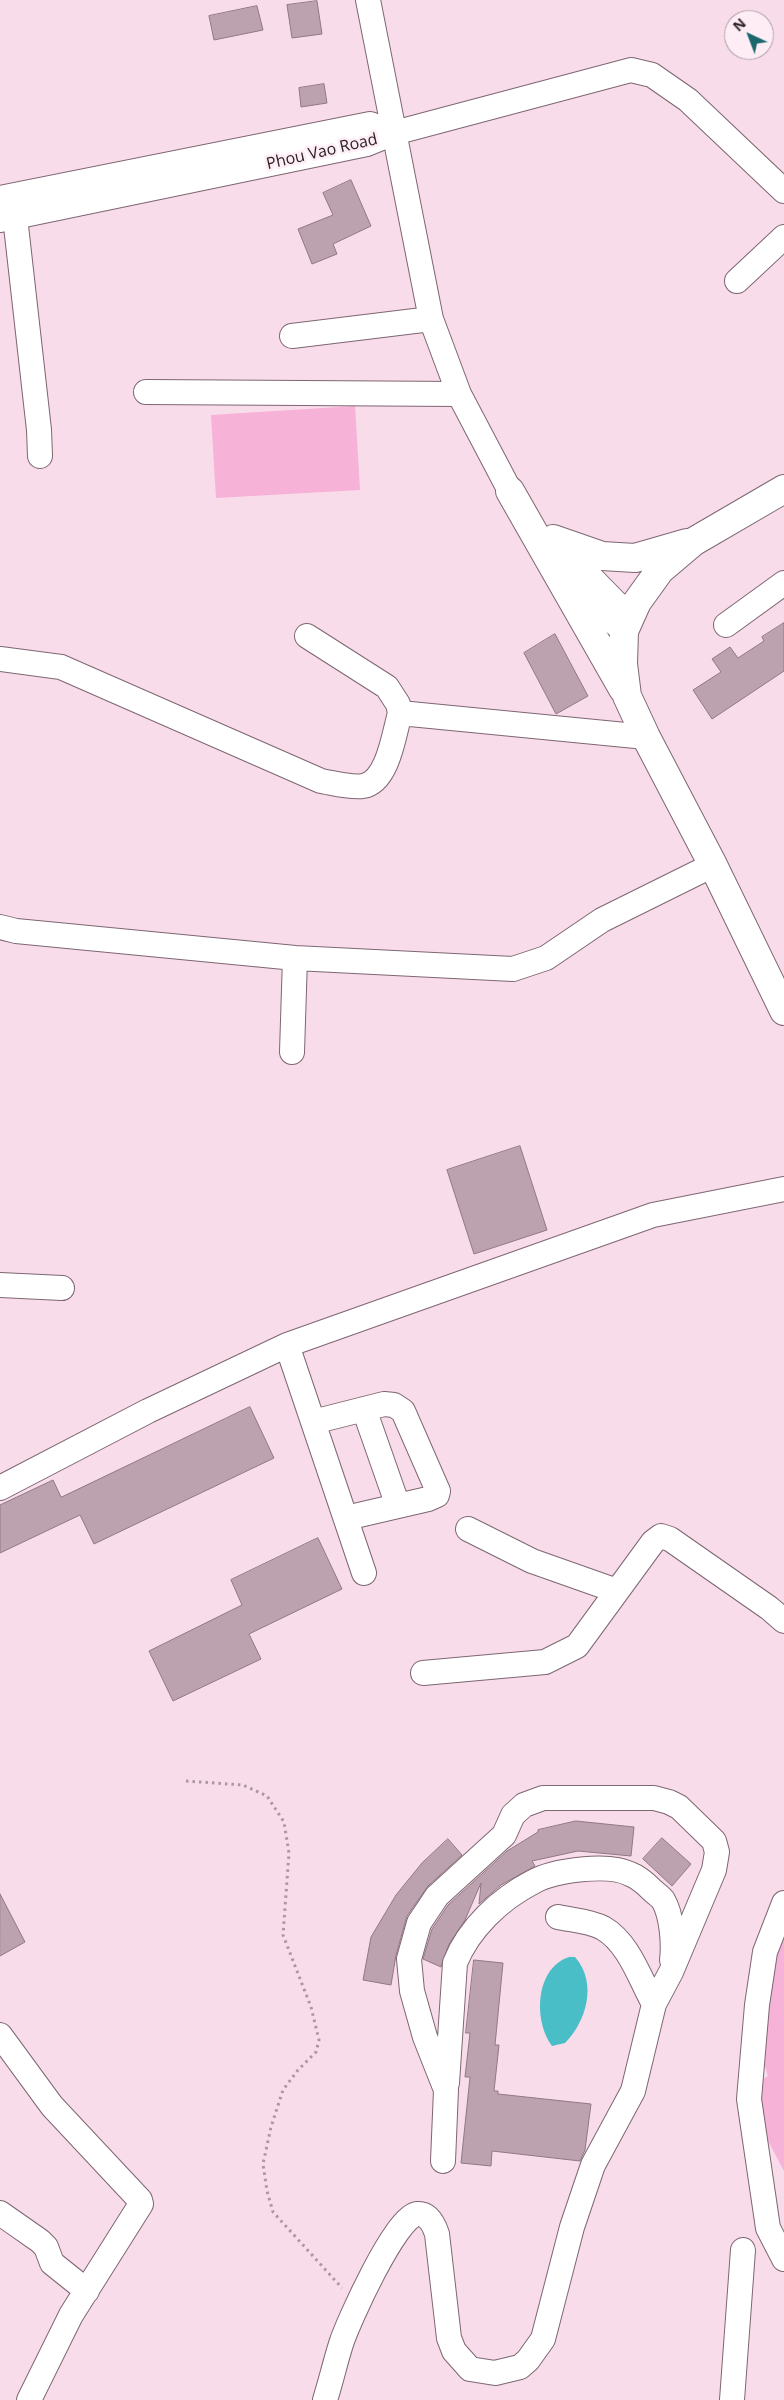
<!DOCTYPE html>
<style>
body{margin:0}
#map{position:relative;width:784px;height:2400px;overflow:hidden;background:#f8dcea;font-family:"Open Sans",sans-serif}
canvas{display:block}
.north{position:absolute;left:724px;top:10px;width:50px;height:50px;box-sizing:border-box;background:#feedf5;border:1px solid #aa9ba2;border-radius:50%;rotate:317deg;font-size:14px;font-weight:700;line-height:20px;text-align:center;color:#2b2126}
.north::after{content:'';display:block;margin:auto;width:18px;height:22px;background:#1a686d;clip-path:polygon(50% 0,100% 100%,50% 72%,0 100%)}
</style>
<div id="map">
<canvas width="784" height="2400"></canvas>
<div class="north">N</div>
</div>
<script>
const ctx = document.querySelector('canvas').getContext('2d');
ctx.lineJoin = 'round';
function fillPath(path, color) { ctx.fillStyle = color; ctx.fill(path, 'evenodd'); }
function trace(path, color, width, dash) { ctx.strokeStyle = color; ctx.lineWidth = width; ctx.lineCap = dash ? 'butt' : 'round'; ctx.setLineDash(dash || []); ctx.stroke(path); }
function label(font, color, halo, rows, align = 'center') {
  ctx.font = font + ' "Open Sans",sans-serif'; ctx.lineWidth = 5; ctx.setLineDash([]); ctx.textBaseline = 'middle'; ctx.strokeStyle = halo; ctx.fillStyle = color; for (const [text, x, y, turn = 0] of rows) {
    ctx.save(); ctx.translate(x, y); ctx.rotate((+turn || 0) * Math.PI / 180); ctx.textAlign = isNaN(turn) ? turn : align; if (halo) ctx.strokeText(text, 0, 0); ctx.fillText(text, 0, 0); ctx.restore();
  }
}
fillPath(new Path2D(`
 M355,406L360,490L216,498L211,415Z
 M784,1903V2171L742,2092L768,2076L748,2013Z`), '#f6b2d7');
fillPath(new Path2D(`
 M569,1957H575C598,1983 586,2022 565,2043L552,2046C533,2021 535,1968 569,1957Z`), '#49bec6');
const building = new Path2D(`
 M317,1L322,34L292,38L287,5Z
 M257,6L263,30L214,40L209,16Z
 M324,84L327,103L301,107L299,88Z
 M351,180L371,226L333,244L337,254L312,264L298,229L333,215L323,193Z
 M784,623V671L712,719L693,690L721,672L712,659L730,647L738,658L764,641L762,637Z
 M555,634L588,696L556,714L524,653Z
 M520,1146L547,1230L474,1254L447,1170Z
 M250,1407L274,1458L94,1544L80,1515L0,1553V1505L53,1480L61,1497Z
 M318,1538L342,1589L249,1634L261,1659L173,1701L149,1651L242,1605L231,1580Z
 M576,1821L634,1827L631,1856L578,1851L532,1861L535,1866L501,1885L479,1904L481,1883L465,1920L449,1944L441,1967L423,1959L432,1929L448,1905L507,1851L538,1832V1830Z
 M662,1838L691,1864L672,1886L643,1859Z
 M448,1839L462,1855L428,1886L407,1916L396,1955L391,1985L363,1980L371,1937L396,1895L422,1863Z
 M0,1894L25,1942L0,1956Z
 M474,1960L503,1963L495,2045H499L494,2091H498V2094L591,2104L585,2150L580,2161L492,2151L491,2166L461,2163L470,2077H465L470,2033H466Z`);
fillPath(building, '#bca2af');
trace(building, '#907884', 1);
const minor = new Path2D(`
 M368,0L431,319L459,394L510,491L520,506
 M394,133L631,70L652,75L688,100L784,191
 M0,198L370,124L394,133L367,144L0,220
 M15,217L39,430L40,456
 M737,281L784,237
 M292,336L431,319
 M146,392L459,394
 M572,558L616,603L631,614
 M566,570C583,594 601,613 624,631
 M726,625L784,583
 M307,636L387,687L398,704L400,713L646,737
 M0,659L61,667L321,781C333,783 351,788 363,786C388,782 394,734 400,713
 M0,927L16,931L295,958L513,969L546,958L602,920L713,865
 M292,1052L295,958
 M0,1285L62,1288
 M287,1345L364,1573
 M364,1409L398,1506
 M313,1422L384,1404L394,1405L403,1411L438,1491L437,1495L428,1499L346,1518
 M0,1488L148,1411L287,1345L653,1215L784,1189
 M468,1529L532,1561L617,1591
 M423,1673L545,1662L577,1646L653,1542L661,1536L670,1539L769,1608L784,1621
 M784,1903L765,1952L757,2005L749,2099L768,2228L784,2259
 M558,1917C572,1920 590,1921 603,1928C629,1943 640,1979 654,2004
 M0,2035L52,2106L140,2200L141,2204L71,2315L29,2400
 M447,2083L455,1963C469,1928 500,1899 533,1882C554,1870 609,1863 630,1874C638,1877 646,1884 652,1890C655,1893 661,1897 663,1900C672,1915 674,1944 672,1960
 M0,2213L40,2241L46,2247L52,2263L87,2291
 M325,2400C331,2381 335,2363 341,2344C348,2322 396,2216 417,2214C429,2213 434,2225 437,2234L449,2338L454,2351L470,2369L495,2373L520,2367L528,2360L543,2339L572,2227L593,2165L633,2091L654,2004L671,1972L714,1870L717,1852L714,1841L679,1807L669,1802L654,1798H543L524,1805L513,1815L504,1835L437,1896L419,1923L409,1959L412,1991L425,2037L446,2090L443,2161
 M732,2400L743,2250`);
const major = new Path2D(`
 M784,489L693,542L660,570L637,602L624,631L623,664L627,696L646,737L713,865L784,1011
 M510,491L623,689
 M553,539L602,556L635,558L687,543`);
trace(minor, '#7e6672', 26);
trace(major, '#7e6672', 30);
trace(new Path2D(`
 M186,1781L243,1785L267,1796L284,1822L289,1853L283,1935L311,2007L319,2040L316,2052L298,2070L283,2090L271,2127L263,2164L267,2191L273,2212L342,2288`), '#ab96a1', 3, [2.5, 4]);
trace(minor, '#fff', 24);
trace(major, '#fff', 28);
label('16px', '#2b2126', '#feedf5', [
 ["Phou Vao Road",322,152,-13]
]);
</script>
